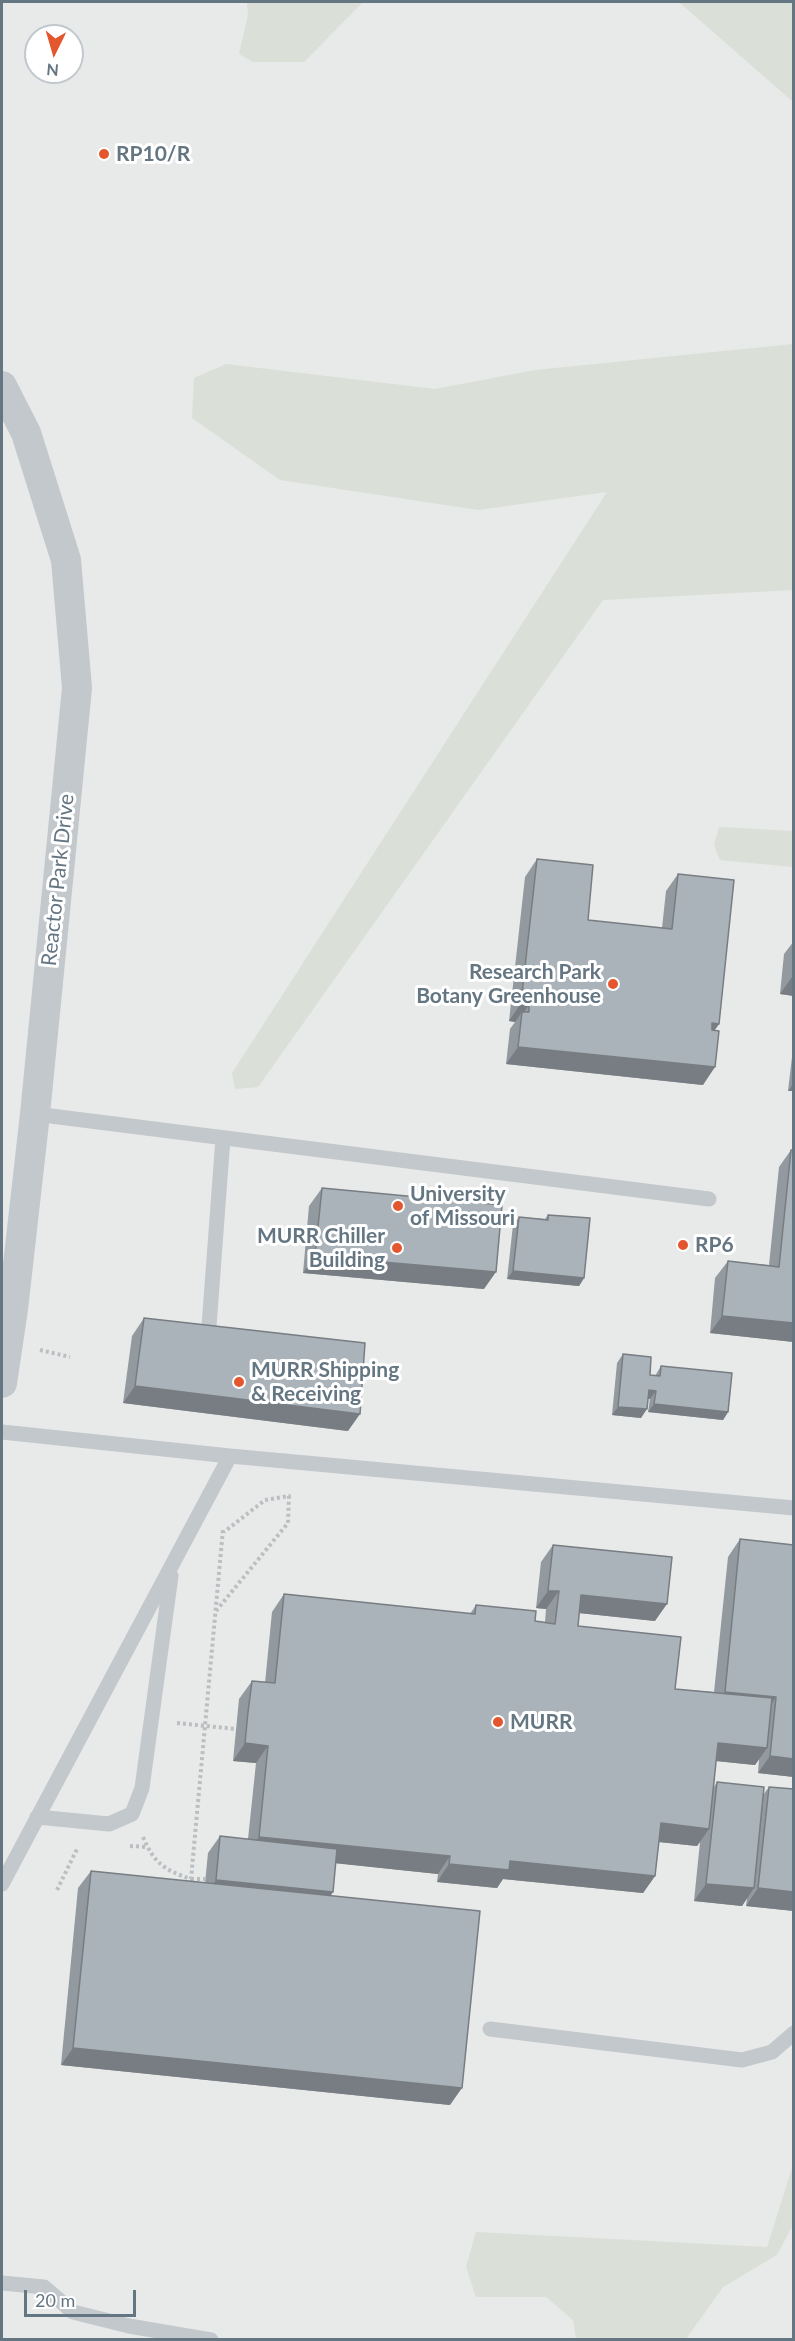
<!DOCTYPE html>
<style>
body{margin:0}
#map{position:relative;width:795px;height:2341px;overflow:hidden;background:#fafaf8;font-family:Lato,sans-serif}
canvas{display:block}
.frame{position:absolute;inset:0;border:3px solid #657683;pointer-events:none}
.north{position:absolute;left:24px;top:24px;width:60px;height:60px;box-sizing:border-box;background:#fff;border:2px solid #c1c8cd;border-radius:50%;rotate:185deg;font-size:16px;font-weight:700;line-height:24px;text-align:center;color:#657683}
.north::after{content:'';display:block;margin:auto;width:21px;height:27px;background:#e4572e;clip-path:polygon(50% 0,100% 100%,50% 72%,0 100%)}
.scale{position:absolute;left:24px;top:2290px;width:112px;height:27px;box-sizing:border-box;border:3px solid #657683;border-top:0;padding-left:8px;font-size:18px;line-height:21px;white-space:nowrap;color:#657683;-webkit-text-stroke:4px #fff;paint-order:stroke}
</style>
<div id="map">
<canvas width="795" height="2341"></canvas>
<div class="frame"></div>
<div class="north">N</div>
<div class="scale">20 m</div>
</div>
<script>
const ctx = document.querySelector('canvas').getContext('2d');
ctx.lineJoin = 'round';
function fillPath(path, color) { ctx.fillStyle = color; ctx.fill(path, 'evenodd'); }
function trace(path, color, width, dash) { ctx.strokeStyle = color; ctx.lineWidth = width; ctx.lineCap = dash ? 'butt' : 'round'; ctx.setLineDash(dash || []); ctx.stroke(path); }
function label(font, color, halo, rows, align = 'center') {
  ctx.font = font + ' Lato,sans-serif'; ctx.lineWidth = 6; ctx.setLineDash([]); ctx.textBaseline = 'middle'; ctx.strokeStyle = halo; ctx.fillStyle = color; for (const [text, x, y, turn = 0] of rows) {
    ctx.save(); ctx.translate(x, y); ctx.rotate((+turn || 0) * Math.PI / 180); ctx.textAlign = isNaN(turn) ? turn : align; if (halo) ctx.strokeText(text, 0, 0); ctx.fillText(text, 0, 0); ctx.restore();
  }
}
fillPath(new Path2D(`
 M2,2H793V2339H2ZM36,36H72V72H36Z`), '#e8e9e9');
fillPath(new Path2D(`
 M247,2H363L304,62H253L239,54L248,15Z
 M679,2H793V102Z
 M793,344V590L603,600L258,1087L235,1089L232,1073L607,492L478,510L280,480L192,418L194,378L226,364L435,389L535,370Z
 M719,827L793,831V867L720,860L714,845Z
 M793,2165V2225L777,2255L723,2287L686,2339H576L573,2320L546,2297H476L466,2267L476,2232L767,2247Z`), '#dadfd7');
trace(new Path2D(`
 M40,1350L70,1357
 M216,1611L288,1523L289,1496L265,1500L224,1532
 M177,1723L236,1729
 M143,1837C154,1863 164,1870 191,1879L223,1529
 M130,1846L147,1847
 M191,1879H205
 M57,1890L78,1847`), '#bbbfc2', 4, [3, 3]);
trace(new Path2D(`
 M35,1114L709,1199
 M209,1326L223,1138
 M2,1432L230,1456
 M37,1817L109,1824L132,1814L142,1788L171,1576
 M2,1884L230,1456L794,1508
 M490,2029L742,2060L772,2052L794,2033
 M2,2283L44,2287L73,2312L129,2326L211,2340`), '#c3c8cc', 15);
trace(new Path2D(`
 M2,386L26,433L66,560L77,688L35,1114L13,1309L2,1383`), '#c3c8cc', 30);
fillPath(new Path2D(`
 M537,859L588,920L662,928L666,891L678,874L719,1024L714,1031L703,1085L506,1064L510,1029L515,1022L509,1021L525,877Z
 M794,941V996L780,994L784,954Z
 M794,1040V1091H788Z
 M791,1150H794V1342L710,1333L715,1278L728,1261L769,1265L779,1167Z
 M322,1188L484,1289L303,1273L309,1206Z
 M548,1215L584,1278L579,1286L507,1279L513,1225L519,1217L545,1219Z
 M144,1318L348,1431L123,1403L132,1336Z
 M623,1354L650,1375L655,1376L661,1366L728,1412L723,1420L648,1412L650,1399H648L641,1418L612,1415L617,1363Z
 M740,1539L794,1545V1777L758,1773L759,1759L755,1765L716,1761L714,1787L717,1782L763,1795L769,1787L794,1789V1911L746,1906L747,1898L742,1906L694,1901L700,1842L697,1846L659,1842L655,1876L643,1893L503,1879L497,1888L437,1882L438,1874L336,1863L331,1896L450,2105L61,2065L78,1888L91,1871L205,1883L208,1853L220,1836L248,1839L256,1763L233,1761L239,1699L252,1681L265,1683L272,1612L284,1594L470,1614L476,1605L535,1621L545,1622L546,1609L536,1608L541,1562L553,1545L655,1621L579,1613L578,1626L675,1689L714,1692L728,1557Z`), '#929a9f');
fillPath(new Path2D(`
 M792,977H794V996L780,994Z
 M521,1003L529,1005L522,1015V1012L515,1022L509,1021Z
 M712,1023L719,1024L706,1042Z
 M518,1047L715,1067L703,1085L506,1064Z
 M794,1083V1091H788Z
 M315,1256L496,1272L484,1289L303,1273Z
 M513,1271L584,1278L579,1286L507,1279Z
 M722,1316L794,1323V1342L710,1333Z
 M135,1386L360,1414L348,1431L123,1403Z
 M649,1390L656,1391L650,1399L644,1398Z
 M654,1404L728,1412L723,1420L648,1412Z
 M618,1407L647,1409L641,1418L612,1415Z
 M548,1591H559L546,1609L536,1608Z
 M581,1595L667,1604L655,1621L569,1612Z
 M725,1692L776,1697L764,1715L712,1710Z
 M245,1743L268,1746L256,1763L233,1761Z
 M718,1743L767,1748L755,1765L706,1760Z
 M770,1756L794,1759V1777L758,1773Z
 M661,1823L709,1829L697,1846L649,1841Z
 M259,1837L450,1856L438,1874L247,1854Z
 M510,1861L655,1876L643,1893L503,1879L497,1888L437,1882L449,1864Z
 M216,1880L333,1892L321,1910L204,1897Z
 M706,1884L754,1888L742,1906L694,1901Z
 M758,1888L794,1892V1911L746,1906Z
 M73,2048L462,2088L450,2105L61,2065Z`), '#777d82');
const building = new Path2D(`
 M537,859L593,865L588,920L672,929L678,874L734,880L719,1024L712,1023V1030L719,1031L715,1067L518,1047L522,1012H529V1005L521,1003Z
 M791,1150H794V1323L722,1316L728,1261L779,1267Z
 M322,1188L502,1205L496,1272L315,1256Z
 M548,1215L590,1218L584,1278L513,1271L519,1217L548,1220Z
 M144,1318L365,1343L360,1414L135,1386Z
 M623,1354L651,1357L650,1375L660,1376L661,1366L732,1373L728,1412L654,1404L656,1391L649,1390L647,1409L618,1407Z
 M740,1539L794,1545V1759L770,1756L776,1697L725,1692Z
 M553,1545L672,1557L667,1604L581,1595L578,1626L681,1637L675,1689L772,1698L767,1748L718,1743L709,1829L661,1823L655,1876L510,1861L509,1870L449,1864L450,1856L259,1837L268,1746L245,1743L248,1712L252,1681L275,1683L284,1594L475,1614L476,1605L536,1611L535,1621L555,1624L559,1591H548Z
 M717,1782L764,1787L754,1888L706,1884Z
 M769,1787L794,1789V1892L758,1888Z
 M220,1836L337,1849L333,1892L216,1880Z
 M91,1871L480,1911L462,2088L73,2048Z`);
fillPath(building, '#aab3b9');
trace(building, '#777d82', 1.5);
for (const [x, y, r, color] of [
 [104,154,6,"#e4572e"],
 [613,984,6,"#e4572e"],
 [398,1206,6,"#e4572e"],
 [683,1245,6,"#e4572e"],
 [397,1248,6,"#e4572e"],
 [239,1382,6,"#e4572e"],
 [498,1722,6,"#e4572e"]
]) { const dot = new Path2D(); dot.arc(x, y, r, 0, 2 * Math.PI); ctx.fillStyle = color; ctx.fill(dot); trace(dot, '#fff', 2); }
label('bold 21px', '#657683', '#fff', [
 ["RP10/R",116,154],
 ["Research Park",601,972,"right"],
 ["Botany Greenhouse",601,996,"right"],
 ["University",410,1194],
 ["of Missouri",410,1218],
 ["MURR Chiller",385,1236,"right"],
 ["Building",385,1260,"right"],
 ["RP6",695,1245],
 ["MURR Shipping",251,1370],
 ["& Receiving",251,1394],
 ["MURR",510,1722]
], 'left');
label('21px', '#657683', '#fff', [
 ["Reactor Park Drive",58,880,-84]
]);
</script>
